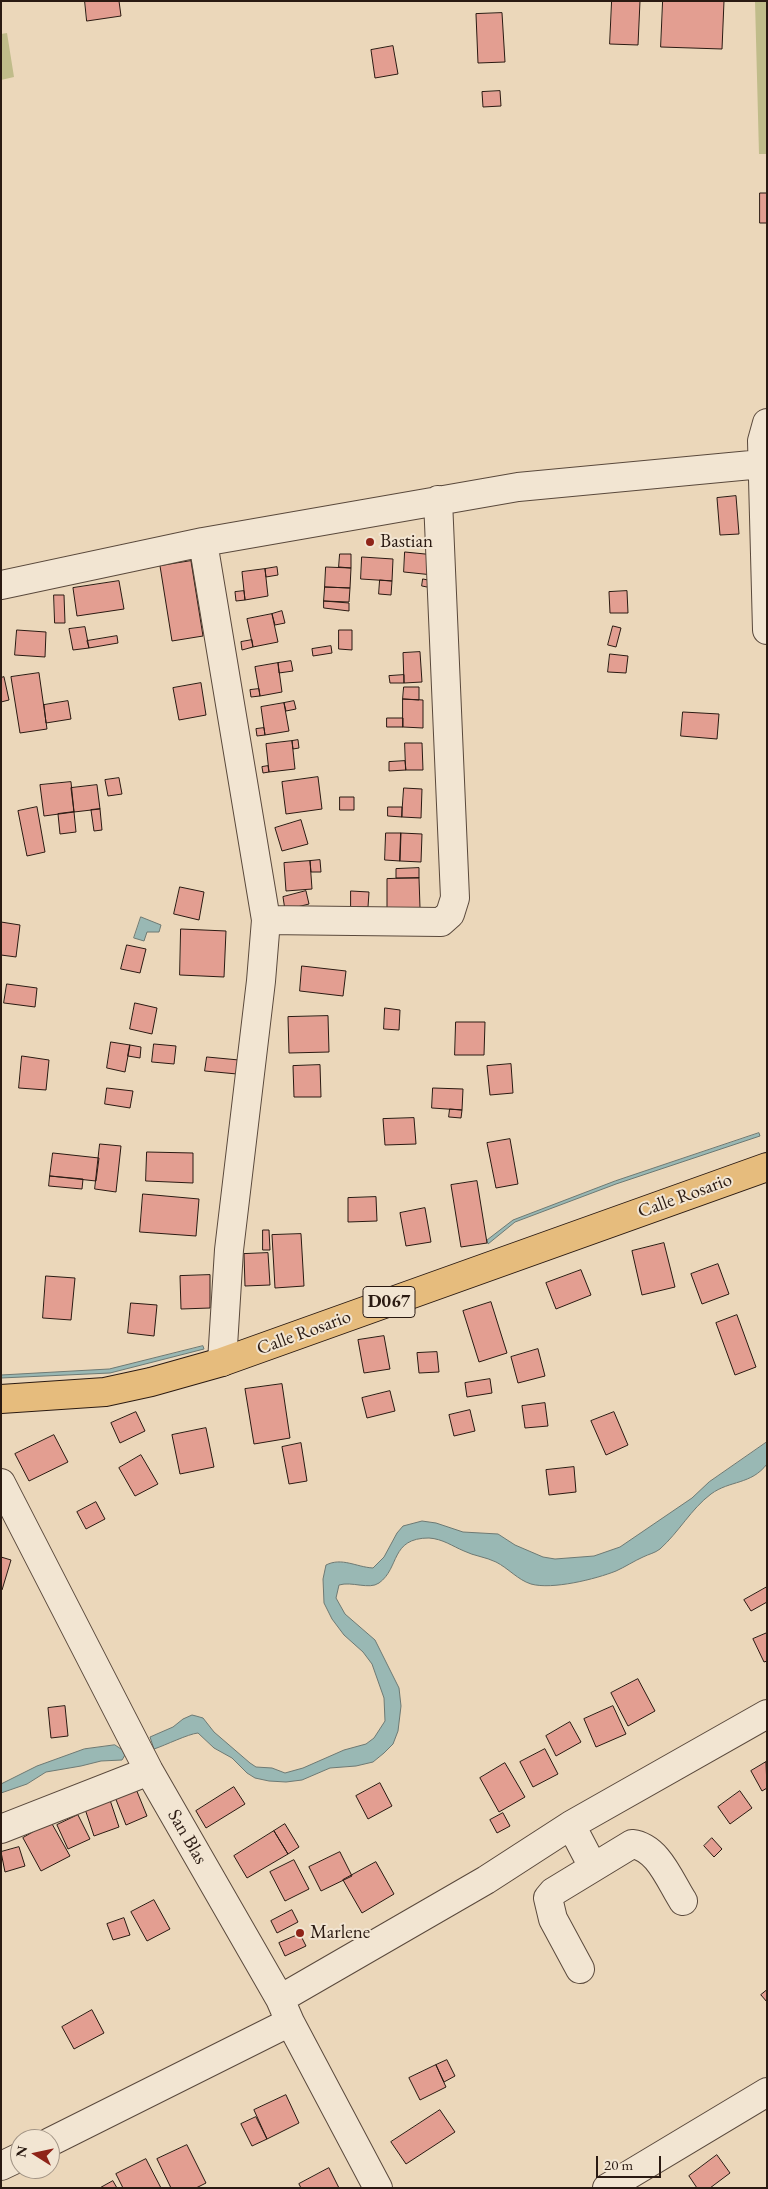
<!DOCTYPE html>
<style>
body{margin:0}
#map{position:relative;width:768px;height:2189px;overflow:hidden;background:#ebd7ba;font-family:"EB Garamond",serif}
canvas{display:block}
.frame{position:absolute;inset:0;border:2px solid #2a1a12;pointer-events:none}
.north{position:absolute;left:10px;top:2129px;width:50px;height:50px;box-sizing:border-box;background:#f2e5d2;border:1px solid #a29485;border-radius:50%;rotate:280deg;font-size:14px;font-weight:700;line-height:20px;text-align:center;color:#2a1a12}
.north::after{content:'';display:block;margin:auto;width:18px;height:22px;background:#8f2418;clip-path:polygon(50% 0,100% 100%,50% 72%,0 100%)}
.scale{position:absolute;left:596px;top:2156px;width:65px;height:22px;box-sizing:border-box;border:2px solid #2a1a12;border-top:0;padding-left:6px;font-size:15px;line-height:18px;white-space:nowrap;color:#2a1a12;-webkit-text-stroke:4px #f2e5d2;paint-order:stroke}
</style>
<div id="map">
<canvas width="768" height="2189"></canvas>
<div class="frame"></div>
<div class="north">N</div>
<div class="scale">20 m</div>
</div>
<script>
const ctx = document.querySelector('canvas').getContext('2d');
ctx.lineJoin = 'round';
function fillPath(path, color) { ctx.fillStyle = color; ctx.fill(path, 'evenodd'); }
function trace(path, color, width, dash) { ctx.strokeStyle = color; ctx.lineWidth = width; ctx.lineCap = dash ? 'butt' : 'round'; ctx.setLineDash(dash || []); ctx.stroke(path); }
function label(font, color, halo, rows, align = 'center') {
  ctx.font = font + ' "EB Garamond",serif'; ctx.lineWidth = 4; ctx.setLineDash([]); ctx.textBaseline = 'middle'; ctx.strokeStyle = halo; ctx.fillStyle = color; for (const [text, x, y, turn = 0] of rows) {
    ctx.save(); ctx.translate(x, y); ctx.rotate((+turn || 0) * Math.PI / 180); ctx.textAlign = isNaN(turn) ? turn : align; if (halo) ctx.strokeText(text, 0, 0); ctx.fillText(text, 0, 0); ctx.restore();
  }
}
fillPath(new Path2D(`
 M755,1H767V154H759Z
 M7,33L14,77L1,80V34Z`), '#c0bc8a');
const water = new Path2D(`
 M141,917L161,925L159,932H147L144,941L134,938Z
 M759,1133L760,1136L616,1184L515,1222L488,1244L487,1240L513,1220L615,1181Z
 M203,1346L204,1349L110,1373L1,1378V1375L109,1369Z
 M767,1442V1464C751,1485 730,1480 711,1494C691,1509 679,1532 660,1549C655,1553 649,1554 643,1557C634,1561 625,1567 616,1571C596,1579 552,1590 531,1584C518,1580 508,1568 496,1562C486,1557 474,1556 464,1551C452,1546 443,1539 429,1538C390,1538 400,1568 379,1583C369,1590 352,1581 339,1585L336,1598L345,1614L375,1640L399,1688L401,1706L398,1731L393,1744L384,1753L373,1762L356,1766L330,1768L302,1780L286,1782L269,1781L255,1778L247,1773L232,1758L214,1748L198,1733C188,1734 166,1745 154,1749L150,1737L173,1727L183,1719L192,1715L196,1716L203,1718L214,1732L250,1763L256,1767L272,1768L285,1773L303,1768L344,1750L366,1744L374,1738L385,1721L384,1698L372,1664L363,1652L344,1635L332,1619L324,1603L323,1579L326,1565C342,1557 356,1567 373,1568L384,1557L397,1533L403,1526L422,1521L436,1523L463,1532L498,1534L515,1545L543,1557L555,1559L594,1556L620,1547L692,1498L709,1482Z
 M115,1745L124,1751L125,1755L122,1760L101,1761L81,1766L46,1772L27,1784L1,1793V1784L37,1766L84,1749Z`);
fillPath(water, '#99b8b4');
trace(water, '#6d7973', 1);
const building = new Path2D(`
 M85,1H119L121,16L87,21Z
 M612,1H640L638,45L610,44Z
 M663,1H724L722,49L661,47Z
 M502,13L505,62L478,63L476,14Z
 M393,46L398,74L375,78L371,50Z
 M500,91L501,106L483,107L482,92Z
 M760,193H767V223H760Z
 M736,496L739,534L720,535L717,498Z
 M405,552L435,555L433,575L404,572Z
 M340,554H351V568L339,567Z
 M362,557L393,559L392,581L361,579Z
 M191,561L203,636L172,641L160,566Z
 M277,567L278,575L266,577L265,569Z
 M326,567L351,568L350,588L325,587Z
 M265,569L268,596L245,600L242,572Z
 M423,579L433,581L432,588L422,586Z
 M380,580L392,581L391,595L379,594Z
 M119,581L124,609L77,616L73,588Z
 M325,587L350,588L349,602L324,601Z
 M244,591L245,600L236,601L235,592Z
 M627,591L628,613H610L609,592Z
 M54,595H64L65,623H55Z
 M324,601L349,603V611L324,608Z
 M282,611L285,623L275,625L272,614Z
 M272,614L278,642L253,647L247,619Z
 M613,626L621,628L616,647L608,645Z
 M85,627L89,648L73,650L69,629Z
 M17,630L46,632L45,657L15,655Z
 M339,630H352V650L339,649Z
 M117,636L118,643L89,648L87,641Z
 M252,640L253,647L242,650L241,642Z
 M331,646L332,653L313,656L312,649Z
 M420,652L422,682L404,683L403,653Z
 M610,654L628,656L626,673L608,672Z
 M291,661L293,671L279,673L278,663Z
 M278,663L282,692L260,696L255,667Z
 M39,673L47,729L20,733L11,677Z
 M404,675V683H390L389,676Z
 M4,677L9,700L1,702V678Z
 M201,683L206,715L179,720L173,688Z
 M404,687H419V700L403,699Z
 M259,689L260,696L251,697L250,690Z
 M403,699L423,700V728L403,727Z
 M68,701L71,719L46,723L44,705Z
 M294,701L296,709L286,711L284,703Z
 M284,703L289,731L265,735L261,707Z
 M683,712L719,714L717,739L681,736Z
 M387,718H403V727H387Z
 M264,728L265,735L257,736L256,729Z
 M298,740L299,748L293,749L292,741Z
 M292,741L295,769L269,772L266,744Z
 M405,743H422L423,770H406Z
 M405,761L406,770L389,771V762Z
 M268,766L269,772L263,773L262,767Z
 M318,777L322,809L286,814L282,782Z
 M119,778L122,794L108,796L105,780Z
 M71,782L74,812L44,816L40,785Z
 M97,785L100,809L74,812L71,788Z
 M404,788L422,789L421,818L402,817Z
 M340,797H354V810H340Z
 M37,807L45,852L27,856L18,811Z
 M388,807H402V817L388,816Z
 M100,809L102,830L94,831L91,810Z
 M74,812L76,832L60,834L58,814Z
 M301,820L308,844L282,851L275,828Z
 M386,833H401L400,861L385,860Z
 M401,833L422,834L421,862L400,861Z
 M320,860L321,872H311L310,861Z
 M310,861L312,889L286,891L284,863Z
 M419,868V878H396V869Z
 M419,878L420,908L387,909V879Z
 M180,887L204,892L199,920L174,914Z
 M306,891L309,904L285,910L283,897Z
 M351,891L369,892L368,907H351Z
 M1,922L20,925L16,957L1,955Z
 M181,929L226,931L224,977L180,975Z
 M127,945L146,949L140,973L121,969Z
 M302,966L346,971L343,996L300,991Z
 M7,984L37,988L35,1007L4,1003Z
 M135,1003L157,1008L152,1034L130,1029Z
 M385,1008L400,1010L399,1030L384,1029Z
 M328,1016L329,1052L289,1053L288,1017Z
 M456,1022H485L484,1055H455Z
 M111,1042L130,1045L125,1072L107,1068Z
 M154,1044L176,1046L174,1064L152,1062Z
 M130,1045L141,1047L140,1058L128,1056Z
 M22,1056L49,1060L46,1090L19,1088Z
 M207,1057L239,1060L237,1074L205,1071Z
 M511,1064L513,1093L490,1095L487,1066Z
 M320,1065L321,1097H294L293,1066Z
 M107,1088L133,1091L130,1108L105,1104Z
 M433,1088L463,1089L462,1110L432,1108Z
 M450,1109L462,1110L461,1118L449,1117Z
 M414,1118L416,1144L385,1145L383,1119Z
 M510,1139L518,1184L496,1188L487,1143Z
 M100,1144L121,1146L116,1192L95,1189Z
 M147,1152L193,1153V1183L146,1181Z
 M53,1153L99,1158L96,1181L50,1176Z
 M50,1176L83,1179L82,1189L49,1186Z
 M477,1181L487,1243L461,1247L451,1185Z
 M143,1194L199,1199L196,1236L140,1232Z
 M376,1197L377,1221L348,1222V1198Z
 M425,1208L431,1242L406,1246L400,1213Z
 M263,1230H269L270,1250H263Z
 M301,1234L304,1286L275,1288L272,1235Z
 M664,1243L675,1287L642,1295L632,1251Z
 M268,1253L270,1285L245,1286L244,1254Z
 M718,1264L729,1294L702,1304L691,1274Z
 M581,1270L591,1295L556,1309L546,1283Z
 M210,1275V1308L181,1309L180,1276Z
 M46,1276L75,1278L71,1320L43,1318Z
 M491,1302L507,1353L479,1362L463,1311Z
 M131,1303L157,1305L154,1336L128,1333Z
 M737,1315L756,1367L735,1375L716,1323Z
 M384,1336L390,1369L364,1373L358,1340Z
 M538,1349L545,1376L518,1383L511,1357Z
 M437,1352L439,1372L419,1373L417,1353Z
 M490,1379L492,1393L467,1397L465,1383Z
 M282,1384L290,1438L254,1444L245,1389Z
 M390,1391L395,1411L367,1418L362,1398Z
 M545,1403L548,1426L525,1428L522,1406Z
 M470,1410L475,1431L454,1436L449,1415Z
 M136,1412L145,1431L120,1443L111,1423Z
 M614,1412L628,1445L606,1455L591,1421Z
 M206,1428L214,1467L180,1474L172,1435Z
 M54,1435L68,1462L29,1481L15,1454Z
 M301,1443L307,1481L289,1484L282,1447Z
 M141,1455L158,1484L135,1496L119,1468Z
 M574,1467L576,1492L549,1495L546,1470Z
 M96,1502L105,1519L86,1529L77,1512Z
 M1,1557L11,1560L2,1590H1Z
 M767,1587V1602L751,1611L744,1600Z
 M767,1633V1661L764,1662L753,1639Z
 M638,1679L655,1711L628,1726L611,1693Z
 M65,1706L68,1736L51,1738L48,1708Z
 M613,1706L626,1734L596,1747L584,1719Z
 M570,1722L581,1742L556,1756L546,1736Z
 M545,1749L558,1774L533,1787L520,1762Z
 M766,1762L767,1788L762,1791L751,1771Z
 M505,1763L525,1797L499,1812L480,1778Z
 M380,1783L392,1806L368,1819L356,1796Z
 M234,1787L245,1804L206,1828L196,1811Z
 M136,1789L147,1816L126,1825L115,1797Z
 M740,1791L752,1808L730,1824L718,1807Z
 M110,1800L119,1827L94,1836L85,1809Z
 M503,1813L510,1826L497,1833L490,1820Z
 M78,1815L90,1839L68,1849L57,1825Z
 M51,1822L70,1856L41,1871L23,1838Z
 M285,1824L299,1847L288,1854L274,1831Z
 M274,1831L288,1854L247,1878L234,1856Z
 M712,1838L722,1849L714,1857L704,1846Z
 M19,1847L25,1866L5,1872L1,1852Z
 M340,1852L352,1876L321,1891L309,1867Z
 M294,1860L309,1889L285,1901L270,1872Z
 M376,1862L394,1894L362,1913L343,1880Z
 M154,1900L170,1929L147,1941L131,1912Z
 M292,1910L298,1922L277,1933L271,1921Z
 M124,1918L130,1935L113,1940L107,1924Z
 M300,1934L306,1946L285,1956L279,1943Z
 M767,1990V2002L761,1995Z
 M92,2010L104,2033L74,2049L62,2027Z
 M447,2060L455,2076L444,2082L436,2065Z
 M436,2065L446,2087L420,2100L409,2078Z
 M286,2095L299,2123L267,2139L254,2110Z
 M440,2110L455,2132L406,2164L391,2142Z
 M256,2117L267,2139L252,2146L241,2124Z
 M187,2145L206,2183L196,2188H171L157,2159Z
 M717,2155L730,2173L710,2188H697L689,2176Z
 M146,2159L161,2188H123L116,2174Z
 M329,2168L339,2188H301L299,2184Z
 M113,2181L117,2188H100Z`);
fillPath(building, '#e39e91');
trace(building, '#2a1a12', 1);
const minor = new Path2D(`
 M767,423L762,441L767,630
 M203,542L266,920L261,981L229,1250L222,1362
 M1,585L203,542L518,487L762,464
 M266,920L441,922L450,914L455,898L438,500
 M1,1483L149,1771L280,1999L290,2022L378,2188
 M571,1825L593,1867
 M1,1829L149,1771
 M580,1969L553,1919L548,1898L553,1892L632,1844C658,1847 670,1881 683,1901
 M280,1999L486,1880L571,1825L767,1714
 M50,2142L290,2022
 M1,2166L20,2157
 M607,2188L767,2092`);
const major = new Path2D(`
 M1,1399L105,1392L151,1382L222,1362L767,1167`);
trace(minor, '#5a493c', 30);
trace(major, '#2a1a12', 30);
trace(minor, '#f2e5d2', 28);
trace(major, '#e6bc7d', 28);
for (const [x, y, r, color] of [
 [370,542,5,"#8f2418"],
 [300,1933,5,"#8f2418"]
]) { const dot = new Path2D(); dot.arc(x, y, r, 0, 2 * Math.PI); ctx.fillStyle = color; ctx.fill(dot); trace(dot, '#f2e5d2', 2); }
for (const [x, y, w] of [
 [389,1302,52]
]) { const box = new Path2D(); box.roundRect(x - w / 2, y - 15.5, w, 31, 4); ctx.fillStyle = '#f2e5d2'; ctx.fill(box); trace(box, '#2a1a12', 1); }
label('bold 18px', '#2a1a12', null, [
 ["D067",389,1302]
]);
label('19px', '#2a1a12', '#f2e5d2', [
 ["Bastian",380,542],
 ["Marlene",310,1933]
], 'left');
label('19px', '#2a1a12', '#f2e5d2', [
 ["Calle Rosario",685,1196,-20],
 ["Calle Rosario",304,1333,-20],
 ["San Blas",187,1837,60]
]);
</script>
